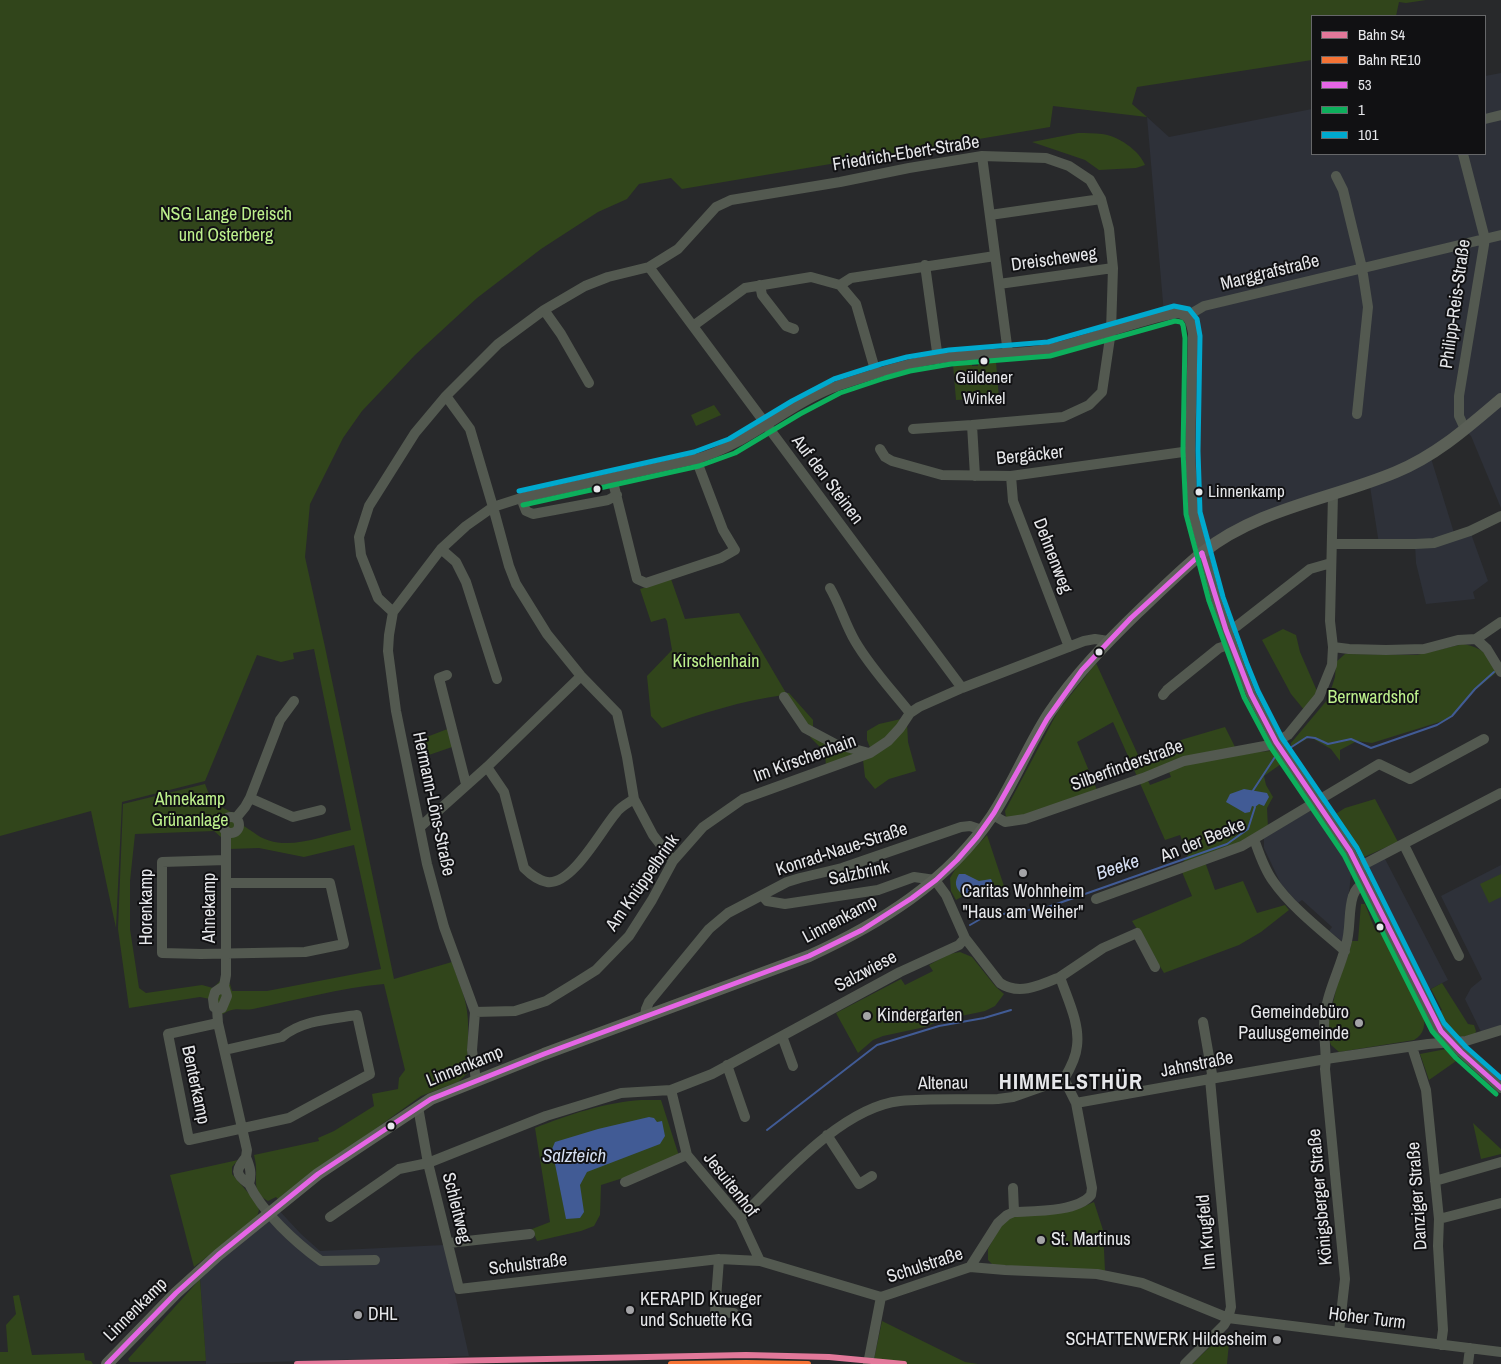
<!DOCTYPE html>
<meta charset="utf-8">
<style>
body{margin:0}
#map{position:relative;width:1501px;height:1364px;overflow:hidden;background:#28292b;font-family:"Archivo Narrow",sans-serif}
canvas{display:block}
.legend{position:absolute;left:1311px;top:15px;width:175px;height:140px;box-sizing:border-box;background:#111113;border:1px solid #666769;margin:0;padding:6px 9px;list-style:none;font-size:15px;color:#e6e7ea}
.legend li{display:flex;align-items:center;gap:10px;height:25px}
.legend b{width:25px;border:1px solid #666769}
</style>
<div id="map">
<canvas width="1501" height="1364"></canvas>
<ul class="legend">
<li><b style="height:6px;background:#e2789a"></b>Bahn S4</li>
<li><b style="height:6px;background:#f57335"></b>Bahn RE10</li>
<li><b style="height:6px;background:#e566e5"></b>53</li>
<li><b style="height:6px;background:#0daf5c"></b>1</li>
<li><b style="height:6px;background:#00a9ce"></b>101</li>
</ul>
</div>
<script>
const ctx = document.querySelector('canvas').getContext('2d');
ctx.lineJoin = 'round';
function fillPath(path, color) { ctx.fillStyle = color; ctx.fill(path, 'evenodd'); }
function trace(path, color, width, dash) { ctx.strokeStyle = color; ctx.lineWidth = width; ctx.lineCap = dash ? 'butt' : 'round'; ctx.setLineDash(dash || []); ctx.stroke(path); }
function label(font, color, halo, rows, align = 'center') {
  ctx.font = font + ' "Archivo Narrow",sans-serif'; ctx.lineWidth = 4; ctx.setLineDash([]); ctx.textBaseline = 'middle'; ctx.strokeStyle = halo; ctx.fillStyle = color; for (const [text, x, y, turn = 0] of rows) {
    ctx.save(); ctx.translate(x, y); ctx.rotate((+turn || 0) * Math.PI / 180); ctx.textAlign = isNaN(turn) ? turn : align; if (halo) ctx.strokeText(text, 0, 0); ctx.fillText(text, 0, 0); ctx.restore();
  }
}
fillPath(new Path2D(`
 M1501,73V508L1471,436L1465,430L1430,455L1455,536L1470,531L1488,581L1473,592L1475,599L1426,604L1416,563L1415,544H1379L1369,480L1205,548L1193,494L1195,340L1187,313L1164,314L1147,117L1169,137L1312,109V154H1485V76Z
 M1314,809L1319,813L1338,841L1352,867L1343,942L1329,931L1332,927L1302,900L1298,903L1281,884L1264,848V836Z
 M1384,857L1448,980L1423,993L1360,868Z
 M1501,865V1030L1483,1036L1465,999L1471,988L1482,979L1441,896Z
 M274,1205L301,1234L320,1251L444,1245L469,1356L206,1364L200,1279L193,1269Z`), '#2e3139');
fillPath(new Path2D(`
 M0,0H1426L1406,3L1399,2L1396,16H1312V60L1137,87L1132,104L1147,117L1053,106L1050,127L682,189L671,178L639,184L627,199L598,212L541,249L477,298L415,355L362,411L343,438L310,504L305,557L325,647L394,979L452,962C457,978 465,994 467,1011C470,1032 466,1052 468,1073L458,1082L421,1096L278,1199L276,1197L268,1201C252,1192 257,1182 256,1168C256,1164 255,1159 254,1155L319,1141L318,1138L334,1131L374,1106L372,1094L398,1089L399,1078L405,1070L384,984C340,988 296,1000 253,1009C240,1011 235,1006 223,1014L212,1011L210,999L200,997L129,1008L118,929L123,804L205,784L212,802L231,812L240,813C241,817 241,822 243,825C245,827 250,830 253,832C281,855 320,836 351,830L314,649L293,653L294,659L281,662L257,655L205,781L122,802L116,928L91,811L0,836ZM214,831L222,838L229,849L259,848L304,857L354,845L381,969L267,991H232L230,984L220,981L213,988L202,985L146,993L139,988L130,929V881L135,834Z
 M1078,133C1086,133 1094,133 1102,134C1118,136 1139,150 1145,165L1136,168L1099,170L1085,160L1032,142Z
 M996,362L999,398L956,400L953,365L972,363V366H978V363Z
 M714,405L721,415L696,426L691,415Z
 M671,579L685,619L739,613L786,693H789L813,720V730L784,695C741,701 702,713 662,728L651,716L647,676L672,650L667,621L665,618L651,622L640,589Z
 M1283,629L1296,635L1300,652L1317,691L1305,711L1291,694L1262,640Z
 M1463,644C1483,648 1488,654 1497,672L1474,691L1449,719L1372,743L1357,741L1340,750V761L1331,749L1310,737L1291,748V743L1328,699L1335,677L1336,662L1345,654L1417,655Z
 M1096,663L1139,757L1184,739L1225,727L1237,751L1184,760L1146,776L1150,785L1171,777L1168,769C1200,755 1237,753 1271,751L1274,752L1281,764L1264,776L1266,785L1273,797L1267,808L1268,828L1233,848L1204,859L1215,890L1243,881L1257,913L1285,905L1289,910L1261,932L1239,945L1164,973L1132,921L1192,896L1180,867L1188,855L1180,835L1165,840L1113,722L1077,742L1097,790L1022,818L1011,819L1006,817L1005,811L1058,711Z
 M901,719L907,723L908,742L916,771L889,779L875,789L865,777L863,760L871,750L867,740V731L879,724Z
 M450,728L455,746L423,757L419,740Z
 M806,730L865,753L826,767L825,752L811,738Z
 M1375,799L1398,842L1362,858L1334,815L1345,808Z
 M987,835L1005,889L963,896L956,900L951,891L950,878L956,868Z
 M1501,874V897L1489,903L1480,884Z
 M1361,904H1365L1374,927L1387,940L1424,1013C1425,1024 1425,1034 1414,1040L1339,1052L1331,1045L1328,1036V1026L1337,985L1349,953L1352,941H1358Z
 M960,952L972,957L996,987L1004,994L995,1006L985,1011L942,1020L925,1027L883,1036L873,1040L858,1053L836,1013L901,979L905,985L933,971L929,965L949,954Z
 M1442,983L1468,1024L1474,1025L1476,1031L1475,1034C1452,1041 1447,1032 1436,1014L1442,1010L1431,989Z
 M1446,1049L1451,1052L1459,1059L1429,1080L1420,1054Z
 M641,1100H661L679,1156L639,1173L601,1185L600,1215L594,1226L581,1231L537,1241L532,1229L550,1222L535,1128C567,1115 607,1102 641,1100Z
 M1473,1123L1501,1149V1154L1481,1159Z
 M238,1160L232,1167V1174L256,1202L259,1210L257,1217L194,1267L170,1175Z
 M1094,1202L1103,1230L1105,1271L993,1265L988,1260V1249L999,1228L1011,1215L1080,1208Z
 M200,1279L206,1361L130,1362L128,1359Z
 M19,1295L32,1355L84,1353L85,1360L91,1361L93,1364H0V1352H8L6,1325L16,1314L13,1296Z
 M882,1321L965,1362L978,1364H873Z
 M1230,1332L1227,1364H1192L1217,1340Z`), '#31451b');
fillPath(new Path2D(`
 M1244,789L1267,793L1269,797L1264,806L1259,804L1255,807L1252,806L1250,812L1245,813L1226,802L1230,794Z
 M959,874H965L979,881L991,879L995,888L962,894C955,888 954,882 959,874Z
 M649,1117L654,1118L657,1122L662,1121L665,1136L660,1144L587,1172L580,1185L584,1212L580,1218L566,1219L552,1149L555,1142L598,1129Z`), '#415b95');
trace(new Path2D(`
 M1290,748L1307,737L1315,738L1328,744L1351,739L1371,748L1437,725L1452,716L1475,689L1494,672
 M1252,792L1275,757
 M970,925L984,917L1048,907L1227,844L1248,829L1255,807
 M767,1130L877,1045L939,1026L984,1018L1011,1010`), '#415b95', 2);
trace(new Path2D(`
 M1485,119L1501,115
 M1463,154L1485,239L1459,396V416L1465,429
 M982,156L1008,353
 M1336,176L1343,190L1362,268L1368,307L1357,414
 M990,215L1101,199
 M925,265L938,359
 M649,267L962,688
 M999,284L1113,268
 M760,285L762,295L786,326L794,329
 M840,285L851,278L995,256
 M544,310L561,334L589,383
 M1187,316L1204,306L1501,235
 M693,326L745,288L811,277L840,285L856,304L876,373
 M446,396L470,429L493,507L509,566L516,584L547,634L581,676L617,713L627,757L634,799L653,835L673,861
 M913,429L972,425L975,476
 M880,449L885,457L892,461L942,475L1011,476L1190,451
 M1011,476L1013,501L1069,647
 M612,478L637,579L646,583L721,558L735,550L723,530L696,459
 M521,498L526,511L533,514L608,500L617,495
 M1332,544H1415L1434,543L1470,531L1501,516
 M441,549L456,562L466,582L497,679
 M830,588C840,605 845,624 855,641C870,667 891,689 910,713
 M393,612L378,598L361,555L359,537L369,506L415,433L446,396L498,344L544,310L585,286L608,277L649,267L678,249L716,207L731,200L840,182L909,168L982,156L1046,158L1069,166L1090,180L1101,199L1109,229L1113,268L1111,331L1102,392L1089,405L1063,417L972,425
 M1226,630L1237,626L1310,569L1331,563
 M1476,639L1487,649L1501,672
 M1333,647L1349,649L1386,650L1424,649L1458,640L1476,639L1501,622
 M447,675L439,678L466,784
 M1163,695L1167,690L1219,648L1231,644
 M784,697L805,728L835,744L869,753
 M487,767L504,792L524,868C529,873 539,881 547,882C572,886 601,830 616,813C620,807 628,803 634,799
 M250,798L293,817L321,810
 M993,815L1005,822L1025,819L1143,778L1184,761L1270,745L1288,735L1319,697L1332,665L1333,647L1330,621L1333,494
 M223 825a8 8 0 1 1 16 0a8 8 0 1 1-16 0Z
 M236,818L245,807L250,798L280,720L294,701
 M420,827L487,767L581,676
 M1254,839C1259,853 1264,869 1273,881C1291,907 1321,930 1345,951
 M1404,845L1459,956
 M1359,867L1501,793
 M226,883H330L344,944L305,952L201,954L162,953V862L226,860
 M762,895L767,901L785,904L878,890L914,877L935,880L946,895L965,938L1000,983C1019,996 1041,985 1060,977C1067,998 1080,1023 1077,1046C1076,1058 1070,1069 1064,1079L1076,1103L1092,1188L1091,1195C1077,1212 1036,1211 1014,1212L1007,1215L998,1223L970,1267
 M1096,899L1242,846L1379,764L1410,779L1484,739
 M1060,977L1103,948L1137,933L1155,967
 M224,986L226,975V831
 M224,986L227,996L222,1008L217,1009L214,1007L213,999L215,992Z
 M217,1009L218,1023L247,1150L246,1157
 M475,1012L515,1011L546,1001L577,982L596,970L629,936L652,900L673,861L703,827L743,799L870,753L888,741L900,728L910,713L919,707L962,688L1084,641L1095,639L1108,641
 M645,1016L646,1009L649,1002L709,929L728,913L787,882L800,878L842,868L961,827L970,826L982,830
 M218,1023L168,1034L189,1140L289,1118L370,1074L357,1015C332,1019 302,1020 282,1037L225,1050
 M782,1036L793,1066
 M1412,1047L1426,1090L1439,1219L1438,1246L1443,1330L1441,1345
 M727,1065L745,1117
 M476,1081L472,1050L475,1012L444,927L427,864L396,711L388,651L389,635L393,612L441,549L466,526L493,507L521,498L696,459C750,444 788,403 840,385C877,373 913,361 951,357C983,353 1017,355 1049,349C1092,340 1133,321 1177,313C1189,314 1191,322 1193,333L1190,451L1193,513L1216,599L1240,667L1251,694L1276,742L1350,851L1438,1027L1461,1052L1501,1088
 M671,1090L687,1155L740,1218L760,1261
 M1076,1103L1210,1079L1326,1059L1428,1044L1466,1041L1501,1030
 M418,1107L428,1163L459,1289L719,1259L760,1261L881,1297L970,1267L1005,1270L1097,1274L1142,1283L1228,1318L1501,1352
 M827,1135L859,1184L872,1176
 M246,1157C250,1167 252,1173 249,1184C234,1174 236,1170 246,1157Z
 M1435,1181L1501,1162
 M625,1182L687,1155
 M249,1184C262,1212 296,1243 321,1261L375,1260
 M1013,1188L1014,1212
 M330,1217L399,1169L428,1163L546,1116L621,1093L671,1090L712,1074L900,972L959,945L965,938
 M740,1218C780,1179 842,1107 900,1101C932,1098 966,1100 998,1099L1013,1097L1064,1079
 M1439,1219L1501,1203
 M449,1243L530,1234
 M719,1259L715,1312L734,1313
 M1339,1332L1345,1279L1325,1069C1327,1055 1324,1041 1324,1027C1324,997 1339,973 1346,945C1351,929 1348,911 1353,896C1355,889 1360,885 1366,882
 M868,1364L881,1297
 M1185,1364L1224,1325L1228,1318L1231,1307L1210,1079L1212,1074L1203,1022
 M1468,1364L1470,1348`), '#535950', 10);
trace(new Path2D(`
 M107,1364L176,1293L218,1255L318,1174L431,1099L544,1054L809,956C879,924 948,882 992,816C1014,783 1028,745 1050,712C1075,675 1106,643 1138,612C1159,592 1180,571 1202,553C1258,508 1332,499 1396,472C1437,455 1468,427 1501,399`), '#5b6057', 12);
trace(new Path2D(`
 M1202,553L1226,630L1251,694L1276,742L1350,851L1441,1031L1461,1052L1501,1088
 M107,1364L176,1293L218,1255L318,1174L431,1099L544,1054L809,956L862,930L912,898L936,880L957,860L977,837L994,813L1047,719L1082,670L1131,618L1202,553`), '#e566e5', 5);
trace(new Path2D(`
 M523,505L699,466L735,453L800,414L840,393L885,378L910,371L951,364L1050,356L1175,321L1181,322L1183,325L1185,338L1183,451L1186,514L1209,601L1244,697L1270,746L1344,855L1432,1031L1456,1058L1496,1094`), '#0daf5c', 5);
trace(new Path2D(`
 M519,491L694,452L729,439L792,401L834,379L881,364L907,357L949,350L1048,342L1174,306L1189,309L1197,319L1200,336L1198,451L1200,512L1223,597L1247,664L1258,691L1282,738L1357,848L1444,1023L1466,1047L1501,1078`), '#00a9ce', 5);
trace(new Path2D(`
 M297,1364L746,1355L829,1357L904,1364`), '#e2789a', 6);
trace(new Path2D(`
 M671,1364L746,1363L808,1364`), '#f57335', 6);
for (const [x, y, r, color] of [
 [984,361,4.5,"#e6e7ea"],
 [597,489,4.5,"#e6e7ea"],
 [1199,492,4.5,"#e6e7ea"],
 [1099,652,4.5,"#e6e7ea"],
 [1023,873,5,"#a4a4a7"],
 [1380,927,4.5,"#e6e7ea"],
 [867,1016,5,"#a4a4a7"],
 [1359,1023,5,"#a4a4a7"],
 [391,1126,4.5,"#e6e7ea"],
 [1041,1240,5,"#a4a4a7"],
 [630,1310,5,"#a4a4a7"],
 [358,1315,5,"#a4a4a7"],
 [1277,1340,5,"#a4a4a7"]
]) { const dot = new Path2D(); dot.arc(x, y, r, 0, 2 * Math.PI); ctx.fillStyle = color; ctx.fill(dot); trace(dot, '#111113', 2); }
label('17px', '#e6e7ea', '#111113', [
 ["Güldener",984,378],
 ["Winkel",984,399],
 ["Linnenkamp",1208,492,"left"]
]);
label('18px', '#e6e7ea', '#111113', [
 ["Friedrich-Ebert-Straße",906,154,-9],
 ["Dreischeweg",1054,260,-8],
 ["Marggrafstraße",1270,273,-14],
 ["Philipp-Reis-Straße",1456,304,-82],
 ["Bergäcker",1030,456,-6],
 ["Auf den Steinen",827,480,53],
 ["Dehnenweg",1052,556,69],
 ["Im Kirschenhain",805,759,-20],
 ["Silberfinderstraße",1127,766,-20],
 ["Hermann-Löns-Straße",433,804,78],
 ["An der Beeke",1203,841,-22],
 ["Konrad-Naue-Straße",842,850,-18],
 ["Salzbrink",859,874,-12],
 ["Am Knüppelbrink",643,883,-55],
 ["Horenkamp",147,907,-90],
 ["Ahnekamp",210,908,-90],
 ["Linnenkamp",840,920,-28],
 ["Salzwiese",866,972,-28],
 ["Jahnstraße",1197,1065,-11],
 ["Linnenkamp",465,1067,-22],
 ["Altenau",943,1084,-1],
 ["Benterkamp",195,1085,78],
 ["Jesuitenhof",730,1185,52],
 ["Danziger Straße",1418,1196,-94],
 ["Königsberger Straße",1321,1197,-95],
 ["Schleitweg",456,1208,76],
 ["Im Krugfeld",1207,1232,-95],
 ["Schulstraße",528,1265,-7],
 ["Schulstraße",925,1266,-18],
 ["Linnenkamp",136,1310,-45],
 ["Hoher Turm",1367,1319,7]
]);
label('18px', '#bdf08c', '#111113', [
 ["NSG Lange Dreisch",226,215],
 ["und Osterberg",226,236],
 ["Kirschenhain",716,662],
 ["Bernwardshof",1373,698],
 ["Ahnekamp",190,800],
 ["Grünanlage",190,821]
]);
label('18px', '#e6e7ea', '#111113', [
 ["Caritas Wohnheim",1023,892,"center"],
 ["\"Haus am Weiher\"",1023,913,"center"],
 ["Gemeindebüro",1349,1013,"right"],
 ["Paulusgemeinde",1349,1034,"right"],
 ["Kindergarten",877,1016],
 ["St. Martinus",1051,1240],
 ["KERAPID Krueger",640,1300],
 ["und Schuette KG",640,1321],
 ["DHL",368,1315],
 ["SCHATTENWERK Hildesheim",1267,1340,"right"]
], 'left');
label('italic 19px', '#d5def1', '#111113', [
 ["Beeke",1118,868,-19],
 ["Salzteich",574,1157]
]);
ctx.letterSpacing = '1px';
label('bold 22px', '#e6e7ea', '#111113', [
 ["HIMMELSTHÜR",1071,1083]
]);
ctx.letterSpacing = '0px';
</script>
